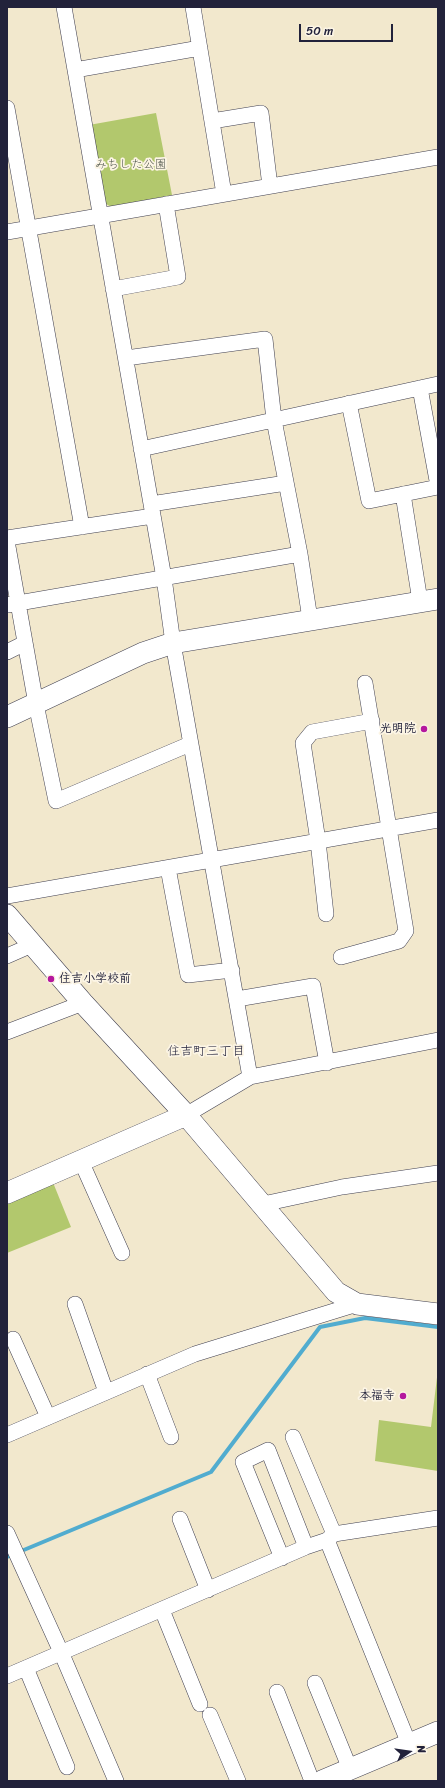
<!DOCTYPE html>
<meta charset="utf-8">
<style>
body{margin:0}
#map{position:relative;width:445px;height:1788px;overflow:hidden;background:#f2e8cd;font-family:Sriracha,sans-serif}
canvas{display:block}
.frame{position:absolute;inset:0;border:8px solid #22223b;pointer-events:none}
.north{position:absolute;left:389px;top:1732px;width:40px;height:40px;-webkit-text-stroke:3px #fcf5e5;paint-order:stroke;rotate:77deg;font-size:11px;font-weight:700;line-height:16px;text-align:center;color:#22223b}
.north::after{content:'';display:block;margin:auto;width:14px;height:18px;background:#22223b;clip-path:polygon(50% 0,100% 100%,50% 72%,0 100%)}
.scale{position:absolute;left:299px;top:24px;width:94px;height:18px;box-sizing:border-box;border:2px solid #22223b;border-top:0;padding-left:5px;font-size:12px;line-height:14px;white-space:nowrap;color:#22223b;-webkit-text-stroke:3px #fcf5e5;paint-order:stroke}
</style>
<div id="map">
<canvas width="445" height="1788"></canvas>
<div class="frame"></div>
<div class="north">N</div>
<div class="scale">50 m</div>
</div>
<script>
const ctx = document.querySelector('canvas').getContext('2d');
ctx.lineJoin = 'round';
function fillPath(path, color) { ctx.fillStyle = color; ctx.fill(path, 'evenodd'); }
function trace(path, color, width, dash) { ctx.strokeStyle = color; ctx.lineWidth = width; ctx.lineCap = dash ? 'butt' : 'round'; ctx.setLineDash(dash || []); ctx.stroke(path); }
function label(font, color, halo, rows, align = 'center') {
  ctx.font = font + ' Sriracha,"Klee One",sans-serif'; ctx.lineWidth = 3.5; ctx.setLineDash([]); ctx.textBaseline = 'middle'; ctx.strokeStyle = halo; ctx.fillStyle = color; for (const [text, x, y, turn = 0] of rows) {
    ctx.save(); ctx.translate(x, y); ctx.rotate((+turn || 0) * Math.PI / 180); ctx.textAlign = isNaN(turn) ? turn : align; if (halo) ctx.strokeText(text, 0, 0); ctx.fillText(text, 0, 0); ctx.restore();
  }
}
fillPath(new Path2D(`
 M156,113L172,195L111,207L103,202L89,125Z
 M52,1180L71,1227L7,1253V1198Z
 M438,1369V1471L375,1461L379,1420L431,1427Z`), '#b2c86d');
trace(new Path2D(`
 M7,1557L211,1472L320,1327L365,1318L438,1327`), '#51accf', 4);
const street = new Path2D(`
 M64,7L164,578L173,643L250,1077
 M193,7L224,194
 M75,70L200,48
 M7,108L82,527
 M212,121L261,113L270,186
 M7,232L438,157
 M113,289L178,277L166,204
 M126,358L265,339L274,420L300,554L310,619
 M420,388L438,486
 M349,403L369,501L438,487
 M141,449L438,384
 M403,494L420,601
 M151,504L286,483
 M7,538L153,516
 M7,541L36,704L56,801L190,744
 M7,605L300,554
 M7,652L25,643
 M168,868L188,975L232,970
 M7,896L438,820
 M326,914L318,841L303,743L312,732L372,721
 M7,956L32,945
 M341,957L399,941L406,931L365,683
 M237,999L313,986L327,1063
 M7,1032L83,1003
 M186,1115L250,1077L438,1040
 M81,1161L122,1253
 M263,1204L342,1187L438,1173
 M75,1304L106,1392
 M13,1339L48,1417
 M147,1374L171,1437
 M7,1435L195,1354L357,1304
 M293,1437L334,1534
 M180,1519L208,1590
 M7,1533L61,1652L116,1781
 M327,1540L409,1744
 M282,1558L243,1462L268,1450L306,1547
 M162,1610L200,1704
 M26,1668L67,1767
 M7,1676L306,1547L327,1540L334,1534L438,1518
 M315,1683L350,1769
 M277,1692L312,1781
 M210,1715L238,1781`);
const secondary = new Path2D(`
 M7,717L143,653L173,643L438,599
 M7,915L83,1003L186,1115L336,1292L357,1304L438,1314
 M7,1193L186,1115
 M322,1781L438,1732`);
trace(street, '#414051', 16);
trace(secondary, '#414051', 22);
trace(street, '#fff', 15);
trace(secondary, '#fff', 21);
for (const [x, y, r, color] of [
 [424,729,4,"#b5179e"],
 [51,979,4,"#b5179e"],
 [403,1396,4,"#b5179e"]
]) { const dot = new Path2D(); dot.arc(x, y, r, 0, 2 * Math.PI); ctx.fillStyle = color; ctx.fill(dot); trace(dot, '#fcf5e5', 1.5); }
label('12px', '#4d544a', '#fcf5e5', [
 ["みちした公園",131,165]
]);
label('bold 12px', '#22223b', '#fcf5e5', [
 ["光明院",416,729],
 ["住吉小学校前",59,979,"left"],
 ["本福寺",395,1396]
], 'right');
label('13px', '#22223b', '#fcf5e5', [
 ["住吉町三丁目",206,1052]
]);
</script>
